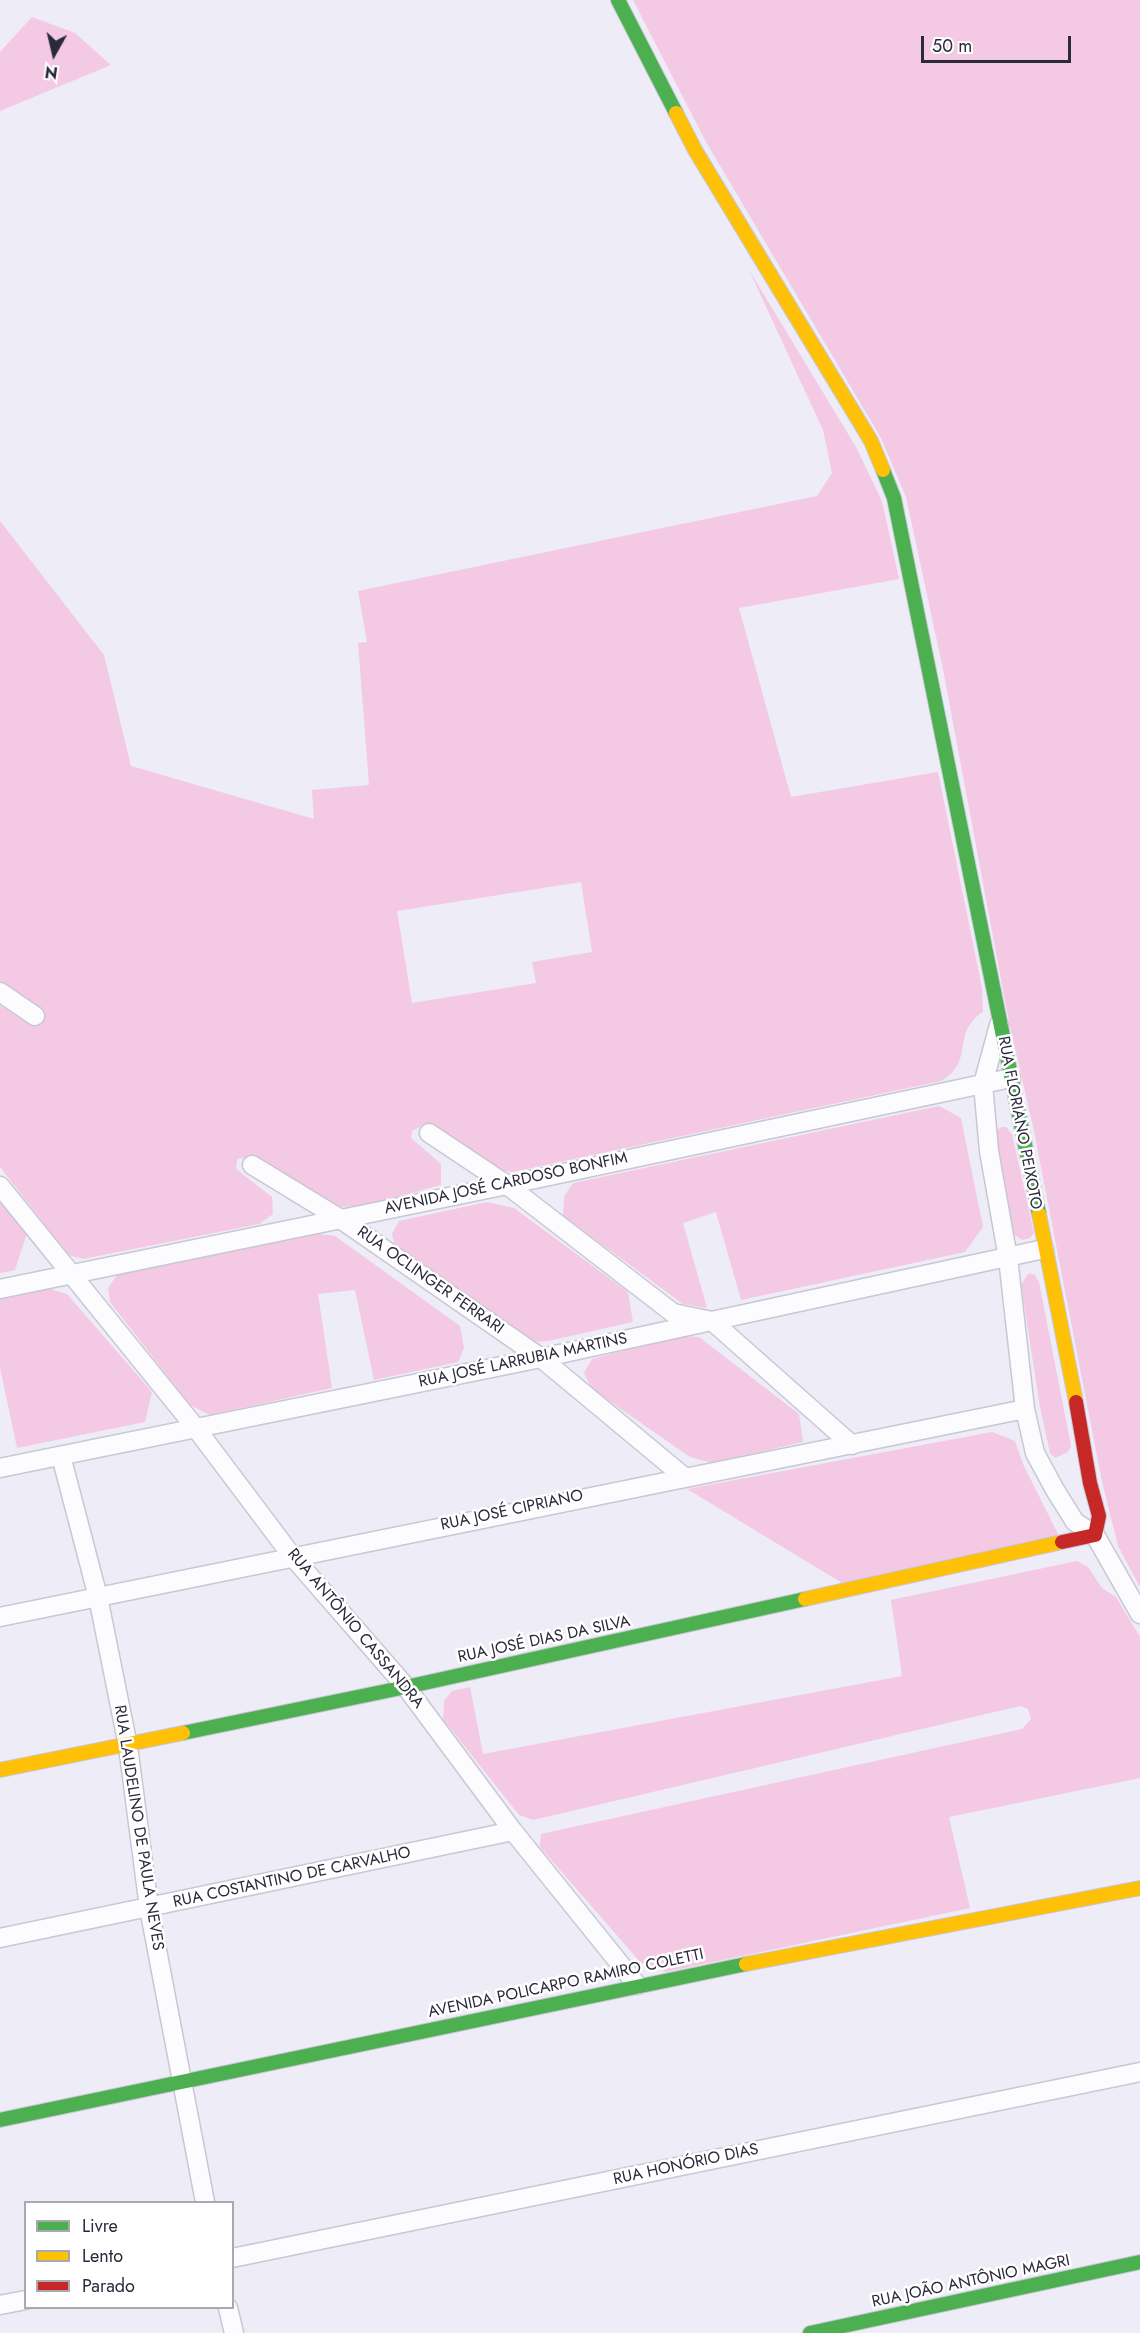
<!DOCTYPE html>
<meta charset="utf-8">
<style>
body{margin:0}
#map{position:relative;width:1140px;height:2333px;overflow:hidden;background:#edecf7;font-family:Jost,sans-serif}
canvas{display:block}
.legend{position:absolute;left:24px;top:2201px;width:210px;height:108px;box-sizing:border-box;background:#fff;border:2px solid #aaa9b1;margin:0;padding:8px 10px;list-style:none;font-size:18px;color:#2b293c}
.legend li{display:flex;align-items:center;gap:12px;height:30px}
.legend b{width:30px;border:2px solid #aaa9b1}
.north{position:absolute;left:24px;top:24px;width:60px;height:60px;-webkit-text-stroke:4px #fff;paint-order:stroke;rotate:188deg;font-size:16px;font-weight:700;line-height:24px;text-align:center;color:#2b293c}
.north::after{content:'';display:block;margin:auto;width:21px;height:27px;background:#2b293c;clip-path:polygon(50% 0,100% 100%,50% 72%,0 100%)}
.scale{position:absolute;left:921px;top:36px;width:150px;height:27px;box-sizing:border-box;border:3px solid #2b293c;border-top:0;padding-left:8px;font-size:18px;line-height:21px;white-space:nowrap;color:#2b293c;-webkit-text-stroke:4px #fff;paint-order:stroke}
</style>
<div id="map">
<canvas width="1140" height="2333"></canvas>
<ul class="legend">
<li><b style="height:8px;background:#4caf50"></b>Livre</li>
<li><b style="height:8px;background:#ffc107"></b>Lento</li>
<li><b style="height:8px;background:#c62828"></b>Parado</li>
</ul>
<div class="north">N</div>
<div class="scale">50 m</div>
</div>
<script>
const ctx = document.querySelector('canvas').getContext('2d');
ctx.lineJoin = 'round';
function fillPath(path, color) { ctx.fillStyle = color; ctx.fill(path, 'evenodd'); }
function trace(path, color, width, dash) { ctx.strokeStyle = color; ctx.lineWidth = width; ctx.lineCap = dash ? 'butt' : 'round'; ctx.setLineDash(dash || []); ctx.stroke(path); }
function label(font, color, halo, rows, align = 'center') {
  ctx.font = font + ' Jost,sans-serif'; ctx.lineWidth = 5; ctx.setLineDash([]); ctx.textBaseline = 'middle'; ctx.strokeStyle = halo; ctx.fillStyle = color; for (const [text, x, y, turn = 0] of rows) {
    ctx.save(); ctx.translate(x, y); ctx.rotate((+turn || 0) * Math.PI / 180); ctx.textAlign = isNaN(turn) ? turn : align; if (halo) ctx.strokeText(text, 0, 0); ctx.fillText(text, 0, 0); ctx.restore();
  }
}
fillPath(new Path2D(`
 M633,0H1140V1587L1118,1546L1102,1482L1034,1131L1009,1022L943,669L906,497L881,438L706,142Z
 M32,17L75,33L111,65L0,111V52Z
 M749,270L856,447L882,501L899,579L739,608L791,797L938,772L982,988L983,1012C950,1033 976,1061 941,1081L513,1172L494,1169L435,1125L426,1124L412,1131L411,1138L441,1164V1185C411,1192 358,1213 328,1205C297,1196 274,1151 237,1159L236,1169L272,1197L273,1214L259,1224L83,1259L68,1255L0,1167V1005L25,1022L35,1024L39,1008L0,981V521L104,655L131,766L314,819L312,790L369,785L358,643L367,642L358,591L817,496L832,473L823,430ZM581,882L592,952L532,962L536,983L412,1003L397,911Z
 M939,1106L961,1118L983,1227L965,1252L741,1300L716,1212L683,1223L707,1308L683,1304L563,1216L564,1197L573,1183Z
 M1001,1127H1006L1012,1134L1034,1233L1030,1238L1022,1240L1012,1233L995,1139L996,1132Z
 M0,1201L27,1233L15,1270L0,1273Z
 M487,1202L514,1208L628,1292L633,1322L548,1341L532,1342L395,1247L392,1234L399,1221Z
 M310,1233L335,1236L460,1326L464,1348L458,1362L374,1380L355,1290L318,1294L332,1388L210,1415L190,1405L110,1302L108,1288L117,1275Z
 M1028,1274H1034L1039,1282L1071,1446L1068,1452L1055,1458L1050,1453L1040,1407L1021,1285Z
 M47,1288L67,1294L152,1392L145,1422L17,1448L0,1368V1298Z
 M682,1336L699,1337L799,1414L803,1442L712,1463L690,1457L592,1389L584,1373L592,1359Z
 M992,1432L1015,1441L1023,1464L1059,1536L857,1592L687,1489Z
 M1077,1561L1088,1567L1102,1588L1116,1597L1140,1637V1778L949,1817L970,1908L666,1972L641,1963L540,1847L541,1834L1022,1729L1031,1719L1028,1709L1020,1706L533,1820L519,1815L443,1719L444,1701L452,1691L470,1687L483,1754L902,1676L891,1600Z`), '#f4c9e4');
const street = new Path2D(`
 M0,992L35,1016
 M999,1025L983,1084L989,1151L1008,1258L1025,1409L1035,1453L1055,1490L1075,1522L1095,1535L1140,1614
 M429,1133L507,1185L673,1313L712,1321L852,1445
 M252,1165L339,1218L541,1358L683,1476
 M0,1186L195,1427L292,1556L406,1687L513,1831L637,1985
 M0,1289L507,1185L1011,1078
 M61,1456L98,1597L128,1746L149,1908L205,2202
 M0,1468L541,1358L1044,1249
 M0,1617L1025,1409
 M0,1938L513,1831
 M232,2258L1140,2072
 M0,2305L26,2300
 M228,2308L234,2333`);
const fast = new Path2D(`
 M618,0L676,113
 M883,470L894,498L1039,1214
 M183,1733L406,1687L805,1599
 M0,2120L746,1964
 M810,2333L1140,2262`);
const slow = new Path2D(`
 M676,113L695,150L871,441L883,470
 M1039,1214L1076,1402
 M805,1599L1062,1542
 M0,1770L183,1733
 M746,1964L1140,1888`);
const jam = new Path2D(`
 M1062,1542L1095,1535L1099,1516L1090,1483L1076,1402`);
trace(street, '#c8c7d4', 21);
trace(fast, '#c8c7d4', 16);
trace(slow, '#c8c7d4', 16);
trace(jam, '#c8c7d4', 16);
trace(street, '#fcfcfe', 18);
trace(fast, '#4caf50', 14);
trace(slow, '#ffc107', 14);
trace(jam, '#c62828', 14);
label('16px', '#2b293c', '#fff', [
 ["RUA FLORIANO PEIXOTO",1019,1123,79],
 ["AVENIDA JOSÉ CARDOSO BONFIM",506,1184,-12],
 ["RUA OCLINGER FERRARI",430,1281,35],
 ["RUA JOSÉ LARRUBIA MARTINS",523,1361,-12],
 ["RUA JOSÉ CIPRIANO",512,1511,-12],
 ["RUA ANTÔNIO CASSANDRA",355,1629,50],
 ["RUA JOSÉ DIAS DA SILVA",544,1640,-12],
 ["RUA LAUDELINO DE PAULA NEVES",138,1828,81],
 ["RUA COSTANTINO DE CARVALHO",292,1878,-12],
 ["AVENIDA POLICARPO RAMIRO COLETTI",566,1984,-12],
 ["RUA HONÓRIO DIAS",686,2165,-12],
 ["RUA JOÃO ANTÔNIO MAGRI",971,2282,-12]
]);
</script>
